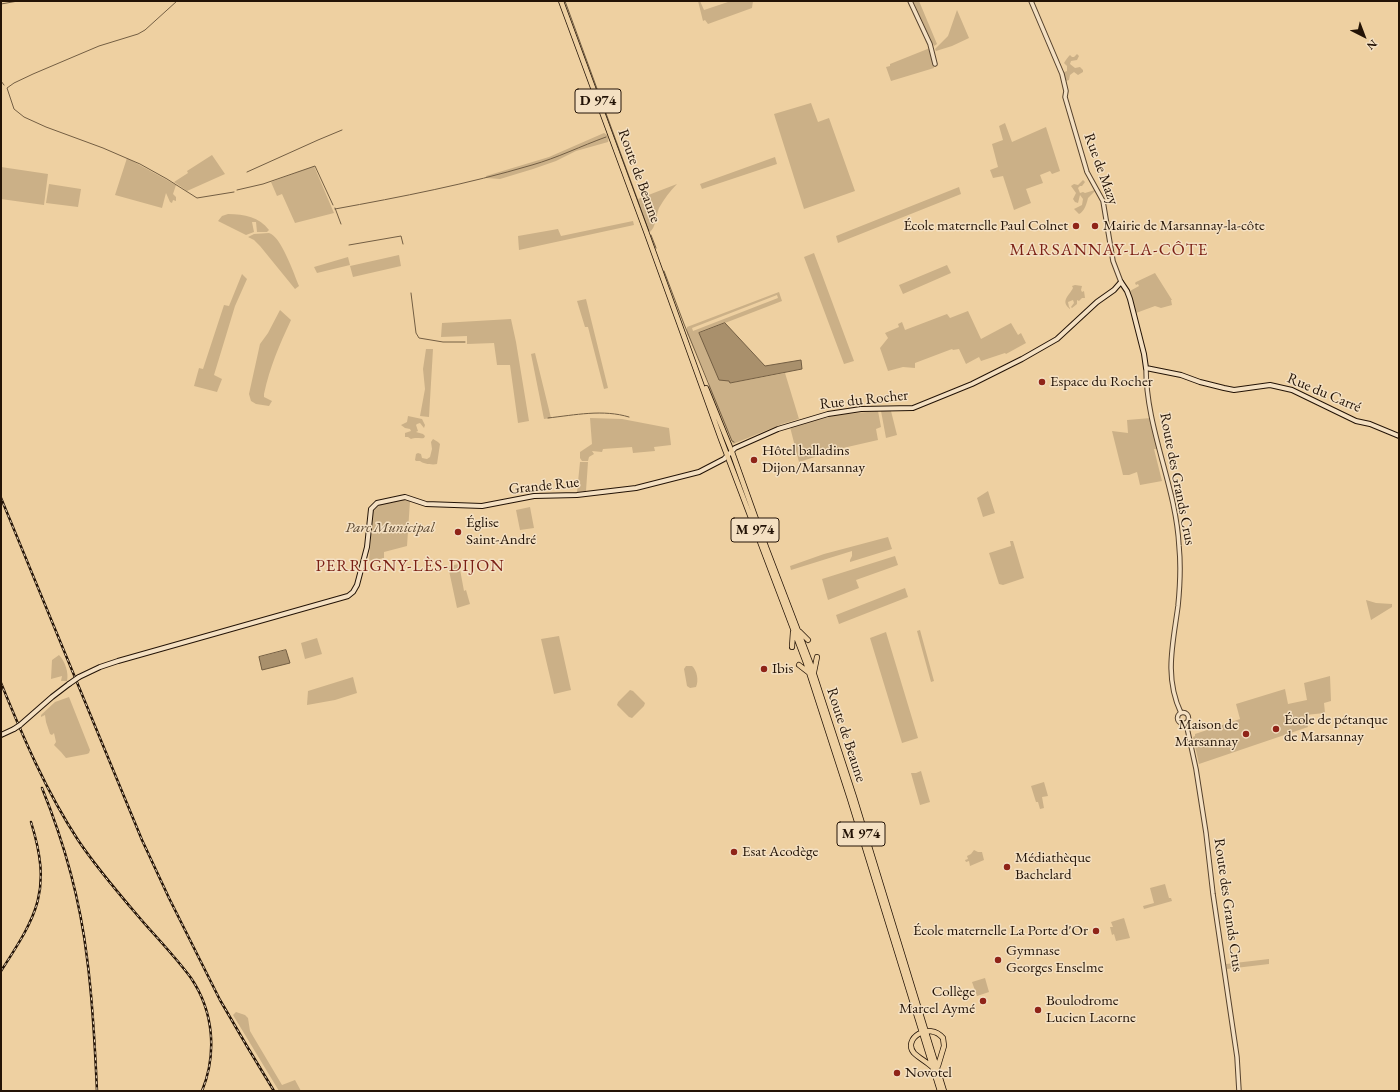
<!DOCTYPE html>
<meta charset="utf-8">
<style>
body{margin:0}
#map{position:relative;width:1400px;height:1092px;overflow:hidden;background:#eed0a1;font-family:"EB Garamond",serif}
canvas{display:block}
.frame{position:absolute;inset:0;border:2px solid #231306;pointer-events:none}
.north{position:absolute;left:1344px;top:16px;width:40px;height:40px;-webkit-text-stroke:3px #f4e0c2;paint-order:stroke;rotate:138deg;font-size:11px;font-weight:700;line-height:16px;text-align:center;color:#231306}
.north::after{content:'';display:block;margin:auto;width:14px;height:18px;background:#231306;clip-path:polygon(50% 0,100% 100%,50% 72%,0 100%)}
</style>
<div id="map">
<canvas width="1400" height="1092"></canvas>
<div class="frame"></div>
<div class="north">N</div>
</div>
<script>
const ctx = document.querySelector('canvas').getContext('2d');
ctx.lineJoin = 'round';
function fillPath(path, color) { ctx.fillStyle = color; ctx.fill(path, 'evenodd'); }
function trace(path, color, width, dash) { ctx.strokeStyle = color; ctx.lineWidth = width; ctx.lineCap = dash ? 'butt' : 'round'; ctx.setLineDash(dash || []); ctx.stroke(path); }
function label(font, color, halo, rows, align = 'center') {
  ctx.font = font + ' "EB Garamond",serif'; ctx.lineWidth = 3; ctx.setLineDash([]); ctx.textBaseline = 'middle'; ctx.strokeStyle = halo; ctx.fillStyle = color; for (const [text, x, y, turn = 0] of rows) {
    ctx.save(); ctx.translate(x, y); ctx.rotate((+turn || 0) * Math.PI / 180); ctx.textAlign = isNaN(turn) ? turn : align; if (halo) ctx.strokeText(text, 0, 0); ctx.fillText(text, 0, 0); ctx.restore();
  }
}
fillPath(new Path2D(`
 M698,1H700L704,10L731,1H753L752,8L708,24L705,20L703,21Z
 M913,1H919L937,44L934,46Z
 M957,10L969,38L952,46L936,51L935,49L948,36Z
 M930,48L934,68L891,81L886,67L890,66V64Z
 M1077,54L1079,56L1077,60L1071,61L1070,64L1075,68L1080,67L1083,70V72L1078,75L1074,72L1070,75L1069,80L1066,81L1064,78V72L1067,71V66L1064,63C1065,61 1068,57 1070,55L1072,57H1074Z
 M811,103L818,122L829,118L855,191L804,209L774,114Z
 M1005,123L1012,142L1046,127L1060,171L1052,174L1050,171L1040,175L1043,183L1026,189L1031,203L1014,210L1003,176L993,178L990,170L998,167L992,144L1003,140L999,126Z
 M604,133L609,136L608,142L576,151L556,161L533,169L500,179L486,178V176L549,157Z
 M212,155L225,174L187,191L174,182L188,173L187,171Z
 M775,157L777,164L702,189L700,184Z
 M127,158L176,185L173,194L176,197V201L173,200L172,203L170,202L166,193L162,208L115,195Z
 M314,166L334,213L295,223L282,194L277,196L271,182Z
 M1,167L48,174L44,205L1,199Z
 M1083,180L1085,182L1082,186H1080L1078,188L1080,193L1083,192L1085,193L1095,190V191L1088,198C1087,203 1084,212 1079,214L1074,209L1082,205L1083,199L1080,195L1078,203L1075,202L1073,199L1076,193L1071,186L1074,184L1078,185Z
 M49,184L81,189L78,207L46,203Z
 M677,184C670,191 664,199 659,208C656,215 656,227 650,232L638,199Z
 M959,187L961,194L838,243L836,236Z
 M228,214C245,214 259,217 269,230L267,232H257L256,222H252L254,232L246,235L218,221L222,216Z
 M633,221L634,225L519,250L518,236L558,229L561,236Z
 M269,233C281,236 294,274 299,286L295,289L260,246L254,240L248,237L254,234Z
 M814,253L854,361L844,364L804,257Z
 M399,255L401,266L353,277L350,266Z
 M348,257L350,265L317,273L314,267Z
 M947,265L951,273L903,294L899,285Z
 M1155,273L1172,300H1171L1172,305L1161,308L1155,306L1136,313L1128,292L1139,286L1138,284L1136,285L1135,283L1136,282Z
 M242,274L247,279L235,306L214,375L222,379L217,392L194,386L199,368L203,369L224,305L229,306Z
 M1075,285L1082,286L1081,290L1082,292L1084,291L1085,298H1082L1079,301L1077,300V304L1072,308L1071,307L1074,303L1073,300L1068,302L1069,307L1070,308V309C1060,301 1069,296 1073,288L1072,286Z
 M779,292L782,301L699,333L731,383L785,373L799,419L782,424L733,444L709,388V383L689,337L687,334V327ZM777,295L778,298L693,331L692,328Z
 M586,299L608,388L604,389L588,327H585L577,301Z
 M280,310L291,320C279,346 270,366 264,394V397L272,401L269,406L256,404L251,401L249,394L260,344L268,333Z
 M968,311L981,339L1011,323L1018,335L1021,333L1026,343L1006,354L1005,353L981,361L979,357L966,364L959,349L953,350L952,349L915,363V368L903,367L888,371L880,348L888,338L885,333L899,327L898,324L902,322L905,330L947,314L950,318Z
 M511,319L516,342L529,421L518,423L510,365H497L494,343L467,344V336L441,337L442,323Z
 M426,349H433L429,417L420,416L425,389L423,369Z
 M535,353L551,418L544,419L531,354Z
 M878,411L881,427L876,429L878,440L843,448L799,462L790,427L836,415Z
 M881,411H891L897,435L886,438Z
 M408,416L422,419L425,425L424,428L420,423L417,424L416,425L418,431L416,432L423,434L425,436L424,438C420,439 416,437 411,439L408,437H405V433L411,431L410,429L405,428L401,425L407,422Z
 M590,418L622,419L669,428L671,445L654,447L655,451L633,453L632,447L603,449L602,452L592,451L594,454L589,457L588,461H582L580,458V452L592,444Z
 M1151,418L1157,449H1154L1162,481L1140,485L1137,472L1129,475H1123L1112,431L1128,433L1127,420Z
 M433,439L438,442L440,444L437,464C433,465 423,464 420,461H416L415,460L416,454L418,453L421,454L422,458L427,459L430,457L432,449L431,442Z
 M580,462H588L586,491L577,492Z
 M988,491L995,513L983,517L977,498Z
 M404,500L410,501L407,546L384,552V558L369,561L373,510C382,501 392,501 404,500Z
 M530,507L534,528L520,530L516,510Z
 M888,537L892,549L850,562V560L852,556V551L791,570L790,566L824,554Z
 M1010,541H1013L1024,578L1003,585L999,584L989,553L1011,546Z
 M895,556L898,565L856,580L859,588L828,600L822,579Z
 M459,564L464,591L466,590L470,604L457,608L448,566Z
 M905,588L908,597L839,624L836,615Z
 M1366,600L1376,603L1392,604V607L1371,620Z
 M920,630L934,681L931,682L917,631Z
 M886,632L918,738L902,743L870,638Z
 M559,636L571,690L554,694L541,639Z
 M317,638L322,654L305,659L301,643Z
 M59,655C65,661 69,673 67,681H61L62,676L51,679L52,660Z
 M686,666H692C697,670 699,681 696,687L690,688L687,686L684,669Z
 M1330,676L1331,701L1324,703L1325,713L1305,715L1308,727L1199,764L1193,737L1195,736V734L1240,719L1236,704L1285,689L1288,704L1307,700L1304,683Z
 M353,677L357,693L335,700L307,705L308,691Z
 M630,690L633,691L645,703L644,706L632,718L629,717L617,705L618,702Z
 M69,697L90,750L89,753L87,754L66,758L61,752L54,745L56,742L54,733L52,735L50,734L46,722L45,715L41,717V715L55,702Z
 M921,771L930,802L920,805L911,773H916Z
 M1044,782L1048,796L1042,797L1044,808L1040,809L1038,802H1036L1031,786Z
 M974,850L978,852H982L984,860L970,866L969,861L966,862L965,860L968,859L967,856L971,854Z
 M1165,884L1169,898H1171L1172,901L1144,909L1143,906L1154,903L1150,888Z
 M1124,918L1130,938L1116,941L1114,934L1112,935L1110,927H1113L1111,922Z
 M1269,959V964L1227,969L1226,964Z
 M985,978L989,992L977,996L972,982Z
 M236,1012L245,1015L248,1018L250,1031L282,1085L295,1080L301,1091H279L233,1015Z`), '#cbb087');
const water = new Path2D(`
 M725,323L765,366L801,360L802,369L730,383L729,381L719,380L699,333Z
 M286,650L290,663L262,670L259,657Z`);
fillPath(water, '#a9906c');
trace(water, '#735e43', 1);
trace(new Path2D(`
 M177,1L145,30L138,34L99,46L73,57L33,74L14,83L7,88L14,109L24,117L46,127L103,148L140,164L167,179L197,198L234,192
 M565,1L649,231
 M1,4L18,1
 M1,81L4,85
 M247,172L318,140L342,130
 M237,190L263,184L315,166L333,205
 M335,208L341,224
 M335,209C401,197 468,184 532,165C557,158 581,146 606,137
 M651,235L656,248
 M349,245L401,236L403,244
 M664,271L684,324L732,441L734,442
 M411,293L416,333L419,338L443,342H465
 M548,418C575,415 603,409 629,417`), '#735e43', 1);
const tertiary = new Path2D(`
 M910,1L930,44L935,64
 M1031,1L1062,74L1066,91L1065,97L1087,172L1103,201L1113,261L1121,282
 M1146,368C1146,429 1176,486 1179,546C1181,566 1180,586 1178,606C1173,644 1164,677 1181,713
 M1177.5 718a5.5 5.5 0 1 1 11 0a5.5 5.5 0 1 1-11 0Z
 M1186,723L1196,769L1206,833L1213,894L1237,1057L1239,1091`);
const secondary = new Path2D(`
 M79,677L100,667L118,661L348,596L353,592L357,585L367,547L371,509L377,503L405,497L426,504L482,506L534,496L577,495L636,488L699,472L724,459L735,448L778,429L828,414L861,409L913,408L972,384L1022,359L1057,339L1097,302L1114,290L1121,282L1127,291L1130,299L1144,354L1146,368L1181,375L1200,382L1224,388L1234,390L1270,385L1292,390L1356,421L1370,424L1399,436
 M20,725L52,697L69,684
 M1,735L14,729`);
const primary = new Path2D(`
 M561,1L647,234L721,439L806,663L850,799L940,1091
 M706,388L732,452L766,547L810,662L854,797L944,1091
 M800,632L808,640
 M792,647L793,632
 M799,665L808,672
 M814,672L817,657
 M932,1067C927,1062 919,1058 914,1053C902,1039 929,1021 943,1038L944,1046L938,1066`);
trace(tertiary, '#56422d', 5.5);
trace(secondary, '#231306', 6);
trace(primary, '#231306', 6);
trace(tertiary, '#f4e0c2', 3.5);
trace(secondary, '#f4e0c2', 4);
trace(primary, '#eed0a1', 4.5);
const rail = new Path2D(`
 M1,498L142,840L169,898L220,1000L248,1048L274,1091
 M1,683C23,737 46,791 78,840C98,870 121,896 144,923C160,941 177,959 191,978C214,1012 217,1054 202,1091
 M42,788C64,842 80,899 87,958C93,1002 95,1047 97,1091
 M1,971C38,914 52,890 31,822`);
trace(rail, '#231306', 2.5);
trace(rail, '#f4e0c2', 1, [3]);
const secondaryBridge = new Path2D(`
 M69,684L79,677
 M14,729L20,725`);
trace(secondaryBridge, '#231306', 6, []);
trace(secondaryBridge, '#f4e0c2', 4);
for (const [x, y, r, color] of [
 [1076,226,4,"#8f2418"],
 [1095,226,4,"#8f2418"],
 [1042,382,4,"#8f2418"],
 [754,460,4,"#8f2418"],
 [458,532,4,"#8f2418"],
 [764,669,4,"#8f2418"],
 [1276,729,4,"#8f2418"],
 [1246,734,4,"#8f2418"],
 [734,852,4,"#8f2418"],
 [1007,867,4,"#8f2418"],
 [1096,931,4,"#8f2418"],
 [998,960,4,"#8f2418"],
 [983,1001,4,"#8f2418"],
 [1038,1010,4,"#8f2418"],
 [897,1073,4,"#8f2418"]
]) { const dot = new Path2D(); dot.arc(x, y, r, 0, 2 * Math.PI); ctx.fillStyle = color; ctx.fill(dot); trace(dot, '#f4e0c2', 1.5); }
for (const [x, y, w] of [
 [598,101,46],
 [755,530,48],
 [861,834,48]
]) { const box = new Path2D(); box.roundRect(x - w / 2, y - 12, w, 24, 3); ctx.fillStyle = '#f4e0c2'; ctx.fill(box); trace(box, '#231306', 1); }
label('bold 14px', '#231306', null, [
 ["D 974",598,101],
 ["M 974",755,530],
 ["M 974",861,834]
]);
label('15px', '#231306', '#f4e0c2', [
 ["Rue de Mazy",1101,169,70],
 ["Route de Beaune",639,176,70],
 ["Rue du Carré",1324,393,23],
 ["Rue du Rocher",864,400,-6],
 ["Route des Grands Crus",1177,479,79],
 ["Grande Rue",544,486,-6],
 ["Route de Beaune",846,735,72],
 ["Route des Grands Crus",1228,905,82]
]);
label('15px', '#231306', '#f4e0c2', [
 ["École maternelle Paul Colnet",1068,226,"right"],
 ["Mairie de Marsannay-la-côte",1103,226],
 ["Espace du Rocher",1050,382],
 ["Hôtel balladins",762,451],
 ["Dijon/Marsannay",762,468],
 ["Église",466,523],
 ["Saint-André",466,540],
 ["Ibis",772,669],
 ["École de pétanque",1284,720],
 ["de Marsannay",1284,737],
 ["Maison de",1238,725,"right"],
 ["Marsannay",1238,742,"right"],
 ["Esat Acodège",742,852],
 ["Médiathèque",1015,858],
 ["Bachelard",1015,875],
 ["École maternelle La Porte d'Or",1088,931,"right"],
 ["Gymnase",1006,951],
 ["Georges Enselme",1006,968],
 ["Collège",975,992,"right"],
 ["Marcel Aymé",975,1009,"right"],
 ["Boulodrome",1046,1001],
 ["Lucien Lacorne",1046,1018],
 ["Novotel",905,1073]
], 'left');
label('italic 15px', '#5e4a33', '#f4e0c2', [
 ["Parc Municipal",390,528]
]);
ctx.letterSpacing = '1px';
label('17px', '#7a1f14', '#f4e0c2', [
 ["MARSANNAY-LA-CÔTE",1109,250],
 ["PERRIGNY-LÈS-DIJON",410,566]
]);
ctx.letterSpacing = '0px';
</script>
